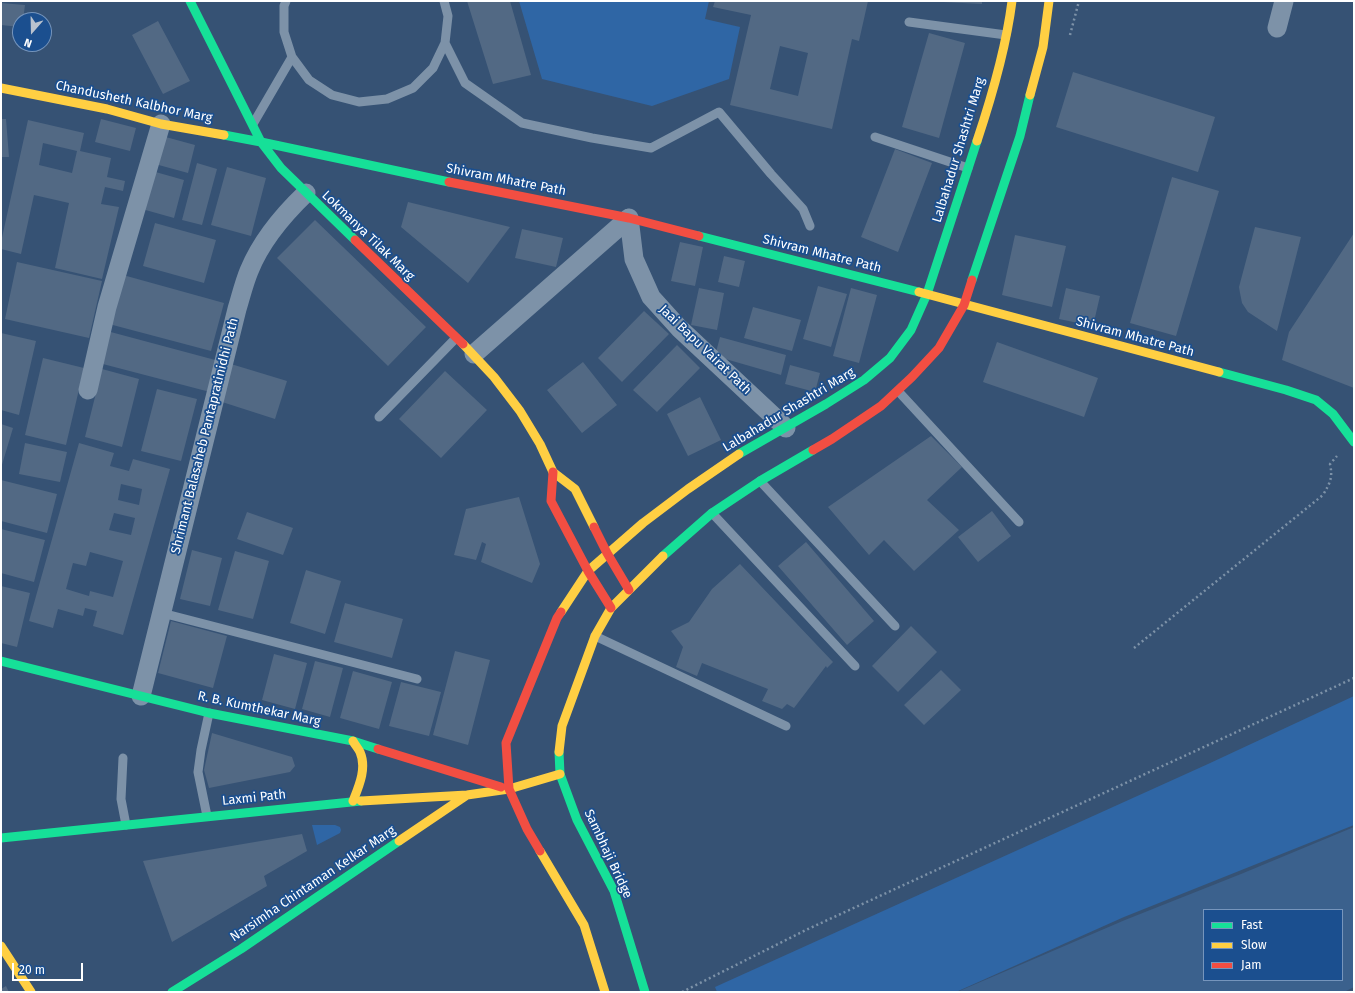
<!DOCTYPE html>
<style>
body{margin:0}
#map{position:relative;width:1355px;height:993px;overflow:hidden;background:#365274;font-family:"Fira Sans",sans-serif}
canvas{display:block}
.frame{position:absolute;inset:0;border:2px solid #fff;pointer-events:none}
.legend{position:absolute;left:1203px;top:909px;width:140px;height:72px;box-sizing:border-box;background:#1b4f8f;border:1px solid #7695bc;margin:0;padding:5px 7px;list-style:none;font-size:12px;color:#fff}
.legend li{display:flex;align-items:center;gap:8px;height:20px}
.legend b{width:20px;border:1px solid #7695bc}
.north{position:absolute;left:12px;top:12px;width:40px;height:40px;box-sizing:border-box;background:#1b4f8f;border:1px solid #7695bc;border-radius:50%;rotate:200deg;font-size:11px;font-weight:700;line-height:16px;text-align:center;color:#fff}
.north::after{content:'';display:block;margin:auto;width:14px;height:18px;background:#b9c2ce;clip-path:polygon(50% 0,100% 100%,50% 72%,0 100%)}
.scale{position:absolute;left:12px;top:963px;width:71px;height:18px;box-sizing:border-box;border:2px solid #fff;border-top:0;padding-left:5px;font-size:12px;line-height:14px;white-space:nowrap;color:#fff;-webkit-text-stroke:3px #1b4f8f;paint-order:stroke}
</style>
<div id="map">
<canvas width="1355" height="993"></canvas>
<div class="frame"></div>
<ul class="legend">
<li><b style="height:5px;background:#16e098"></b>Fast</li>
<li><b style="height:5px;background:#ffcf43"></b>Slow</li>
<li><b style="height:5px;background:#f24e42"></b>Jam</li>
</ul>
<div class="north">N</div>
<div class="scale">20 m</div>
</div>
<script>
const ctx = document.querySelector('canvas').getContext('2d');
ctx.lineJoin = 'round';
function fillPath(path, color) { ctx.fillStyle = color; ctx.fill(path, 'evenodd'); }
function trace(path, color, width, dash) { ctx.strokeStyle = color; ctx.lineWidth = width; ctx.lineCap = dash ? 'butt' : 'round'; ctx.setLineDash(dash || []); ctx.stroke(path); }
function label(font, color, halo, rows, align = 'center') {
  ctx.font = font + ' "Fira Sans",sans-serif'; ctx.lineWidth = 3.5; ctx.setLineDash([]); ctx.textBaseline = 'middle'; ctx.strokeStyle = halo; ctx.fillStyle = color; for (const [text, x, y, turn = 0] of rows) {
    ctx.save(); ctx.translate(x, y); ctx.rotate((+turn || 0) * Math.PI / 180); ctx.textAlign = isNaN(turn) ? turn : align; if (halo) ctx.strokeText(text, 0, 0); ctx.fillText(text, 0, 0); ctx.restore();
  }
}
fillPath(new Path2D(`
 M519,1H709L705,19L740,27L729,79L652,106L542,79Z
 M1354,696V825L1124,917L956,992H717L715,987L1208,764Z
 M312,825H335L340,827L341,830L340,833L317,845Z`), '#2f66a5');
fillPath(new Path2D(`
 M1354,827V987L1344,992H957L1125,920L1241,874ZM1204,910H1342V980H1204Z`), '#3b618d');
fillPath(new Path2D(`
 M467,1H510L531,75L493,84Z
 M715,1H868L859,41L852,39L832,129L730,105L751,15L713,7ZM780,46L808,53L798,96L770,89Z
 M944,1H982V4L943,2Z
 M1,3L25,5L23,20H20V27L1,25Z
 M158,21L190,81L163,94L132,35Z
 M929,33L965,43L939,138L902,127Z
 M1073,72L1215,117L1198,172L1056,127Z
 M1,119H6L9,157H1Z
 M101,119L136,128L130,151L95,142Z
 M28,120L84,133L80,151L111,158L107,177L125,181L123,191L105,187L101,204L119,207L102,279L55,268L69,203L34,195L21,254L1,249V242ZM43,143L77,151L72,173L39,165Z
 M162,136L195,145L188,173L155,164Z
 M895,149L932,163L898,252L861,237Z
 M197,163L217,169L202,225L182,220Z
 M227,167L266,178L251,236L211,225Z
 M152,171L184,180L174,218L142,209Z
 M1172,177L1219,191L1176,336L1130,323Z
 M408,202L510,227L468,283L401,227Z
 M315,220L426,327L388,366L277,258Z
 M155,223L216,240L204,283L143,266Z
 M1255,227L1301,237L1277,331L1248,312L1242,303L1240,293L1239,287Z
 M522,229L563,238L556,267L515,258Z
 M1354,233V388L1282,360L1289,332Z
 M1015,235L1066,246L1052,307L1002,295Z
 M680,242L703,247L695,286L671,281Z
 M724,256L745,261L739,287L718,282Z
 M17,262L102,281L89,338L5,319Z
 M123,275L224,303L211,351L109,324Z
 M818,286L847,294L831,347L803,339Z
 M699,288L724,293L717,330L691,325Z
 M851,288L877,295L859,363L833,356Z
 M1066,288L1100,296L1093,326L1059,319Z
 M753,307L801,320L792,351L744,338Z
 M644,311L669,334L622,382L598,358Z
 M107,331L219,361L210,392L99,363Z
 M1,333L36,341L19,415L1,410Z
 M720,337L786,355L781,375L715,356Z
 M997,342L1098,378L1084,417L983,382Z
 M677,345L700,368L657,412L633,390Z
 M43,358L84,368L66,445L25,435Z
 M583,362L617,405L582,433L547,390Z
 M231,364L287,381L275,419L219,401Z
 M790,365L820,373L815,392L785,384Z
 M102,369L139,379L122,447L85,437Z
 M445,371L487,410L441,458L399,419Z
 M157,389L197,399L181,461L141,451Z
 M700,397L721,440L688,456L667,414Z
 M1,424L13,428L1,468Z
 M931,436L962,467L927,500L959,530L914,571L884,540L869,555L828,507Z
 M25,443L67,452L60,482L19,474Z
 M79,443L114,453L110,466L129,471L133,459L170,469L123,635L93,626L97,611L85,608L83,616L58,609L53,628L29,621ZM121,484L142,489L139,505L118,500ZM114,513L135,518L131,535L109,530ZM90,552L123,561L113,597L90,591L89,596L66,589L73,563L86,566Z
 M1,480L57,494L47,533L1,521Z
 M519,497L540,564L532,583L481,562L486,544L482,542L476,560L454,555L466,509Z
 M992,511L1011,536L978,562L958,537Z
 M247,512L293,528L283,555L237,539Z
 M1,529L45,540L34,582L1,573Z
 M806,542L874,621L847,645L778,566Z
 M192,550L222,558L210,606L180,599Z
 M235,551L269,561L253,619L218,610Z
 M740,564L833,662L827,668L826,666L794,708L787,704L782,709L762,701L768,689L702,663L697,676L676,667L683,647L671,631L689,622L712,589Z
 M306,570L341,581L325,634L290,623Z
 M1,586L30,593L17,647L1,643Z
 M345,603L403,619L392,658L334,642Z
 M171,621L227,636L213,688L158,673Z
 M911,626L937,652L898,692L872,666Z
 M455,651L490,660L468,745L433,735Z
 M274,654L307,663L295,709L262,700Z
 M315,661L343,668L330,717L302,709Z
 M941,670L961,690L924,725L904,705Z
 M353,671L392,682L379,729L340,718Z
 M401,682L441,692L429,736L389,726Z
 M212,733L292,757L295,766L290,772L209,788L204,770Z
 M302,834L307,851L264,876L267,886L172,942L143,861Z
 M6,986L9,992H1V989Z`), '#526984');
trace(new Path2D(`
 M1070,35L1079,1
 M1134,648L1323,495C1330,483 1333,478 1330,464L1337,456
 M682,992L808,929L1354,678`), '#7d92a8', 2.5, [2, 3]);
trace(new Path2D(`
 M286,1L284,6V32L292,57L309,80L332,95L359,102L387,99L413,88L433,68L445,43L448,16L444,1
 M909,22L1006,35
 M445,43L465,83L522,123L592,138L651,148L719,112L771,174L803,209L810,226
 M253,124L292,57
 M875,137L968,168
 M898,391L1019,522
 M379,417L456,338
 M760,481L895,626
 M712,513L855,666
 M162,613L417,679
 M595,636L786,726
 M123,758L121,799L126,825
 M207,816L198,772L201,750L209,713`), '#7d92a8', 9);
trace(new Path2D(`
 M1277,28L1284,1
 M629,218L634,259L651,297L679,328L786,428
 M474,354L629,218
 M88,390L107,307L161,124
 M141,696L237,309C241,296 244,283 249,271C261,241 283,215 306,193`), '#7d92a8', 19);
trace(new Path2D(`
 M190,1L261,142L281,168L355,240
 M224,135L261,142L449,182
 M699,236L919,292
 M972,280L1020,136L1030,95
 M1219,372L1286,390L1316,400L1333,414L1354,442
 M739,454L826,404L864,380L890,358L911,330L927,294L977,141
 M663,556L712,513L760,481L813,450
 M1,661L209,713L353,741L378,749
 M559,752L560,774L577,820L614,891L645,992
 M1,838L361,801
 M172,992L241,949L399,841`), '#16e098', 9);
trace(new Path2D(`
 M1,88L107,109L161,124L224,135
 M1030,95L1043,47L1049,1
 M977,141C992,96 1006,49 1012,1
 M919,292L1219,372
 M463,344L494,377L520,411L540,444L553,472L575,489L594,527
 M561,612L588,571L643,523L688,489L739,454
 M353,741C355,745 358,748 360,752C367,768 359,786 353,801
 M559,752L562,726L595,636L611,608L663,556
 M361,801L467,795L509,789L560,774
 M399,841L467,795
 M540,851L584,925L605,992
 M1,946L31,992`), '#ffcf43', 9);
trace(new Path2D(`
 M449,182L629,218L699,236
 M355,240L463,344
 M813,450L832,439L881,406L912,377L939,348L964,305L972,280
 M553,472L551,501L588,571L611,608
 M594,527L607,553L629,590
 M378,749L501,787
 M540,851L527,829L509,789L506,743L557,618L561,612`), '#f24e42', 9);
label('13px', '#fff', '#1b4f8f', [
 ["Chandusheth Kalbhor Marg",134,102,12],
 ["Lalbahadur Shashtri Marg",959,150,-73],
 ["Shivram Mhatre Path",506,180,11],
 ["Lokmanya Tilak Marg",368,236,44],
 ["Shivram Mhatre Path",822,254,14],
 ["Shivram Mhatre Path",1135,337,15],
 ["Jaai Bapu Vairat Path",705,350,44],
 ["Lalbahadur Shashtri Marg",789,410,-31],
 ["Shrimant Balasaheb Pantapratinidhi Path",205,436,-76],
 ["R. B. Kumthekar Marg",259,709,12],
 ["Laxmi Path",254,798,-6],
 ["Sambhaji Bridge",608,854,65],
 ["Narsimha Chintaman Kelkar Marg",313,884,-34]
]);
</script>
